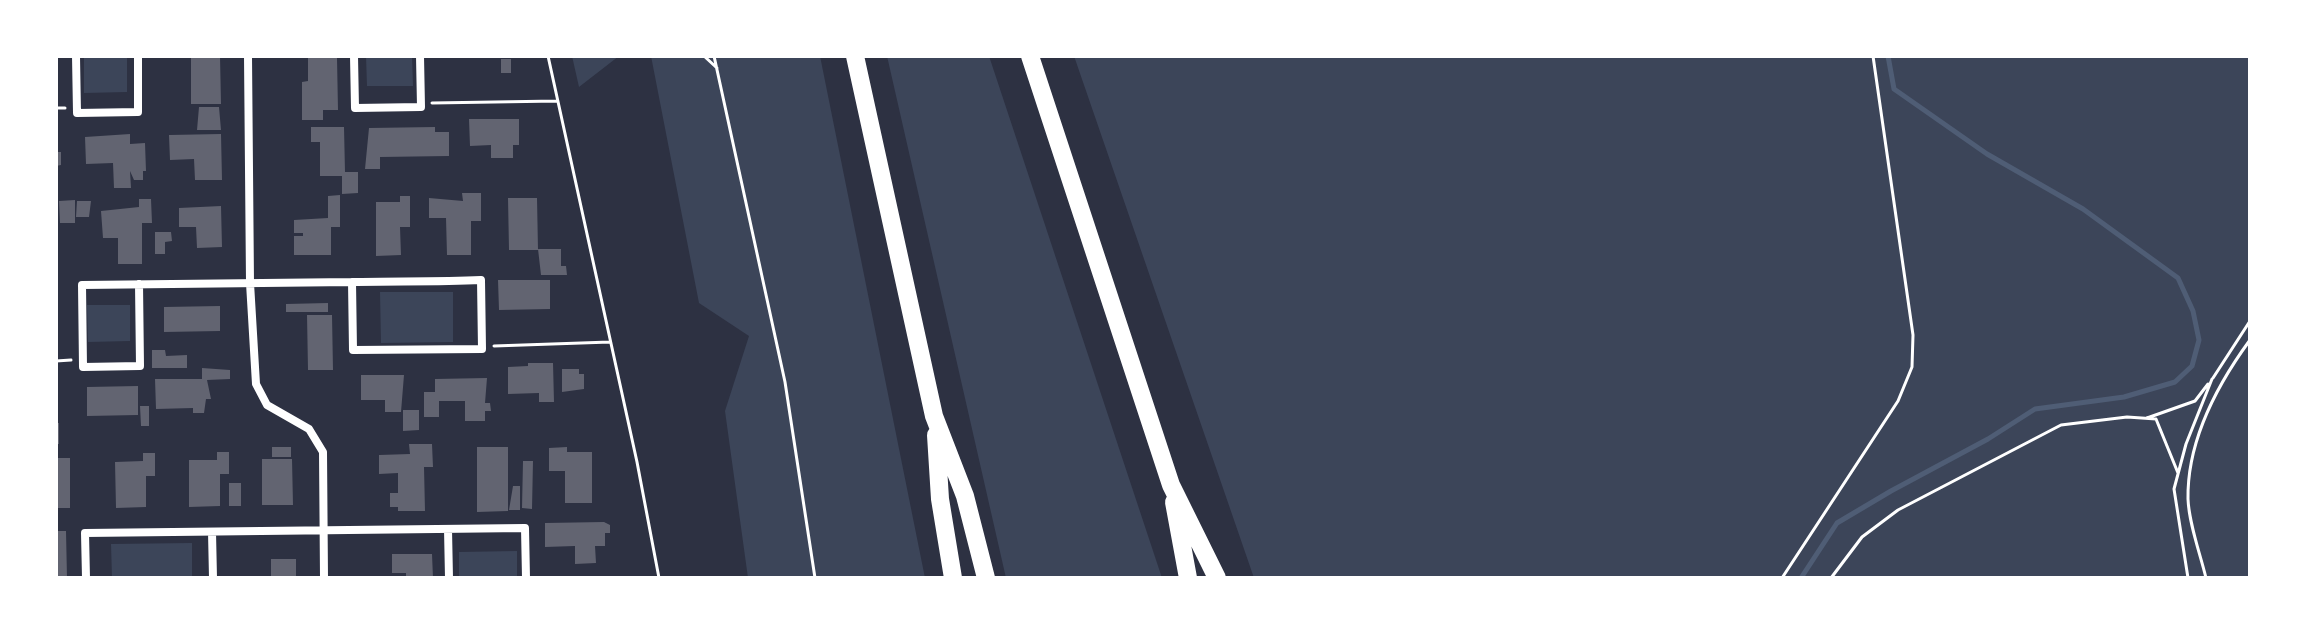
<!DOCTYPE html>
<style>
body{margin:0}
#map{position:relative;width:2306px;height:634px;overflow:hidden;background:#2d3142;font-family:"Public Sans",sans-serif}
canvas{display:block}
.frame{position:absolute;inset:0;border:58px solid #fff;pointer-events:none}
</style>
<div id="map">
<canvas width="2306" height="634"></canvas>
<div class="frame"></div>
</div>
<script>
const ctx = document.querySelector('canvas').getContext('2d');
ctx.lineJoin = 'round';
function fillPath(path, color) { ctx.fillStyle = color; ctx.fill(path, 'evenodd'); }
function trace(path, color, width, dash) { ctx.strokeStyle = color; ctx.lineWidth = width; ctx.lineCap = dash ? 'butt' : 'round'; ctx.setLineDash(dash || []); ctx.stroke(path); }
fillPath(new Path2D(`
 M366,56H412L413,86H367Z
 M572,56H619L579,87Z
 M651,56H820L925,578H748L725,411L749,336L699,303Z
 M887,56H989L1162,578H1006Z
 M1074,56H2250V578H1254Z
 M84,57H127V92L84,93Z
 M380,292H453V342L381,343Z
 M87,305H130V341L88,342Z
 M192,543V578H112L111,544Z
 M517,551V578H459V552Z`), '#3c4559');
trace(new Path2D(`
 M1801,578L1837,523L1891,491L1988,439L2035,409L2124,397L2175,382L2192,366L2199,340L2193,311L2178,278L2083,209L1987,154L1894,89L1888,56`), '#4f5d75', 5);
fillPath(new Path2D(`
 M191,56H220L221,104H191Z
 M308,58H337L338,110H323V120H302V82L308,81Z
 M501,59H511V73H501Z
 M199,107H219L221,130H197Z
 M469,119H519V145H513V158H491V145L470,146Z
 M311,127H344L345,172H358V193L342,194V176H320V142H311Z
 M435,127V132H449V156L380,157V169H365L369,128Z
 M130,134V144L145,143L146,171H143V180H134L130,171L131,188H114L113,163L86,164L85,137Z
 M221,134L222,180H195L194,159L170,160L169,135Z
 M56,152H61V165L56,166Z
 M462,193H481V221H471V255H447L446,218H429V198L463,201Z
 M340,195V227H331V255H294V236H303V233H294V220L328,218V196Z
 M400,196H410V227H400L401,255L376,256V202H400Z
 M508,198H537L538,250H509Z
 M139,199H151L152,223H142V264H118V238H103L101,211L139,207Z
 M75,200V223H60L59,201Z
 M77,201H91L89,217H76Z
 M221,206L222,247L197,248L196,227H179V208Z
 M155,232H171L172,241L165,242V254H155Z
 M538,249H561V266H566L567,275H541Z
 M498,280H550V309L499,310Z
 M328,303V312H286V304Z
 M220,306V331L164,332V307Z
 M307,315H332L333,370H308Z
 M152,350H165L166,356L187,355V368H152Z
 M528,363H553L554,402H539V393L508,394V367L528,366Z
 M202,368L230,370V379L207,380L211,399H206L204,413H193V408L156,409L155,379H202Z
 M562,369H579V374H584V389L562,392Z
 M361,375H404L401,412H385V400H361Z
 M487,378L485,403H490L491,411H485V421H465V401H439V417H424V392H435V379Z
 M138,386V415L87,416V387Z
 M140,406H149V426H141Z
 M403,410H419V430L403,431Z
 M56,423H59V444H56Z
 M409,444H432L433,467H424L425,511H398V507H390V493H398V473L379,474V455L410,454Z
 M272,447H291V457H272Z
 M477,447H508V511L477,512Z
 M567,447V452H592V503H565V471H549V448Z
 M217,452H229V474H220V506L189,507V460H217Z
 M143,453H155V476H146V507L116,508L115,462L143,461Z
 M56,458H70V508H56Z
 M262,459H292L293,505H262Z
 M523,461H533L532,509L522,508Z
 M229,483H241V506H229Z
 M513,486H520V510H509Z
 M604,522L610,525V533H605V546H595L596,563L575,564V546L545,547V523Z
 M56,531H66L67,578H56Z
 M392,554H432L433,578H406V573H392Z
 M271,559H296V578H271Z`), '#626471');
trace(new Path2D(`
 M548,56L637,462L659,578
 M704,56L717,68
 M714,56L785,382L815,578
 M432,103L557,101
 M56,108H65
 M494,346L610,342
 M56,361L71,360
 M2213,378L2250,321
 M2147,418L2195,401L2208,384
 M1782,578L1898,401L1912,367L1913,335L1873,56
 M1831,578L1862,537L1898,510L2061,425L2127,417L2156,419L2178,473
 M2188,578L2174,489L2186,444L2212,379
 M2206,578C2200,553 2189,524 2188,499C2187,441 2217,385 2250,340`), '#fff', 3);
trace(new Path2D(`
 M76,56L77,113L138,112V56
 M248,56L250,283L256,384L267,405L309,429L323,452L324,578
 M354,56L355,108L421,107L420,56
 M139,284L140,366L83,367L82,285L352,282C395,281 438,282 481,280L482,349L353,350L352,282
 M448,529L449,578
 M212,532L213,578
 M86,578L85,533L525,528L526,578`), '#fff', 8);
trace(new Path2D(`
 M855,56L934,416L965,496L986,578
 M1030,56L1171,485L1217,578
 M936,435L940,499L953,578
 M1174,502L1188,578`), '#fff', 18);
</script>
